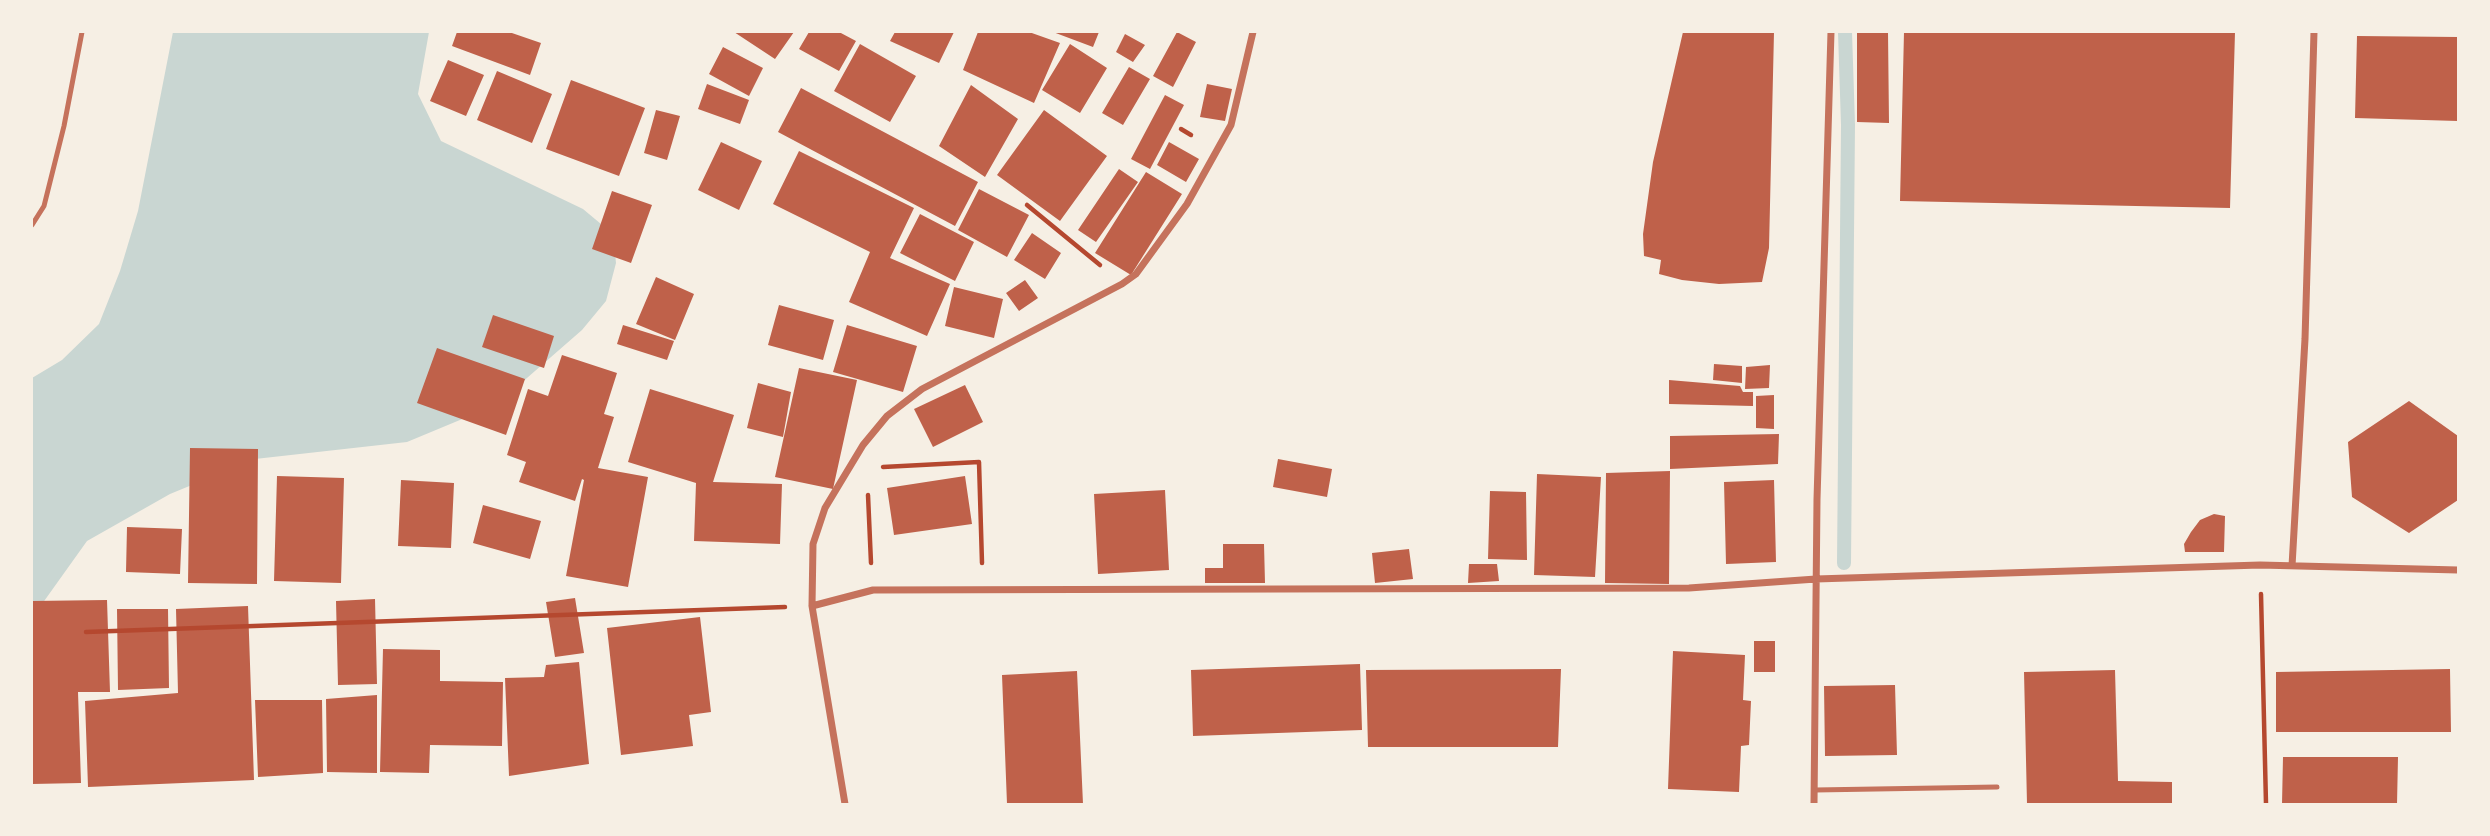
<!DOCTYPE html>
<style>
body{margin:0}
#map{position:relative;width:2490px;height:836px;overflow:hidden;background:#f6efe4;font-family:"Noto Sans",sans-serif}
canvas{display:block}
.frame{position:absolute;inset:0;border:33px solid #f6efe4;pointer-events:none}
</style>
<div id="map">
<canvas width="2490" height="836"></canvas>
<div class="frame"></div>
</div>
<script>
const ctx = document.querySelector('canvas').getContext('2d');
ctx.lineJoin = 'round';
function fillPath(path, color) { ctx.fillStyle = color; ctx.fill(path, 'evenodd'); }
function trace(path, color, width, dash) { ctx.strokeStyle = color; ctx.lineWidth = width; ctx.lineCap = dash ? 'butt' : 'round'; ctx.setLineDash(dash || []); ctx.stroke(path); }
fillPath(new Path2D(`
 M173,32H429L418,94L441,141L583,209L613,234L616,263L606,301L582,330L496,405L407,442L255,459L170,494L87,541L42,604L32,660V378L62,360L99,324L120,271L138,211Z`), '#c9d6d2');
trace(new Path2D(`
 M1844,563L1848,125L1845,32`), '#c9d6d2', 14);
fillPath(new Path2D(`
 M457,32H509L541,43L530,75L452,46Z
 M734,32H794L775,59Z
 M809,32H839L856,41L839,71L799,49Z
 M895,32H954L939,63L890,41Z
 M978,32H1029L1060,43L1034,103L963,70Z
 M1053,32H1099L1093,47Z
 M1177,32L1196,42L1173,87L1153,76Z
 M1683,32H1774L1769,248L1762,282L1719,284L1682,280L1659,274L1661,260L1644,256L1643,234L1653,162Z
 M1857,32H1888L1889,123L1857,122Z
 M1904,32H2235L2230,208L1900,201Z
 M1125,34L1145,45L1133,62L1116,52Z
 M2357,36L2458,37V121L2355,118Z
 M860,44L916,76L890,122L834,91Z
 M1070,44L1107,68L1080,113L1042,90Z
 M723,47L763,68L749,96L709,74Z
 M448,60L484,75L466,116L430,101Z
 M1129,67L1150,79L1123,125L1102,113Z
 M497,71L552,94L532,143L477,120Z
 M571,80L645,108L619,176L546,149Z
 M707,84L749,100L740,124L698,109Z
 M1207,84L1232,89L1225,121L1200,117Z
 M971,85L1018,119L985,177L939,146Z
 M801,88L978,182L955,226L778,132Z
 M1165,95L1184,105L1150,169L1131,159Z
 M656,110L680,116L667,160L644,153Z
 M1044,110L1107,156L1060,221L997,175Z
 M721,142L762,161L739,210L698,190Z
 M1169,142L1199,159L1186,182L1157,165Z
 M799,151L914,208L890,258L950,284L927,336L849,302L870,252L773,204Z
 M1119,169L1138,182L1096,242L1078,230Z
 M1146,172L1182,194L1131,275L1095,253Z
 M979,189L1029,215L1007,257L958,230Z
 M612,191L652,205L631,263L592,249Z
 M920,214L974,242L955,281L900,253Z
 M1032,233L1061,253L1045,279L1014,260Z
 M656,277L694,294L675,340L636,324Z
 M1025,280L1038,298L1019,311L1006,293Z
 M954,287L1003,299L994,338L945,326Z
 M779,305L834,320L823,360L768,345Z
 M493,315L554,336L544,368L482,347Z
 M623,325L674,341L667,360L617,344Z
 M847,325L917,346L903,392L833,372Z
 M437,348L525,379L506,435L417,403Z
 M562,355L617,373L604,414L614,417L598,468L648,477L628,587L566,576L584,480L582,479L575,501L519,482L526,462L507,455L528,389L548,396Z
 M1714,364L1742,366V383L1713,380Z
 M1770,365L1769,388L1745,389L1746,367Z
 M799,368L857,380L833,489L775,477Z
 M1669,380L1740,386L1743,392H1753V406L1669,404Z
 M758,383L791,392L783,437L747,428Z
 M965,385L983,422L933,447L914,409Z
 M650,389L734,415L713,482L782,484L780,544L694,541L696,483L628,462Z
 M1774,395V429L1756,428V396Z
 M2409,401L2458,436V500L2409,533L2352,497L2348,442Z
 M1779,434L1778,464L1670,469V436Z
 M190,448L258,449L257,584L188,583Z
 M1278,459L1332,469L1327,497L1273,487Z
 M1670,471L1669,584L1605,583L1606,473Z
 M1537,474L1601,477L1595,577L1534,575Z
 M277,476L344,478L341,583L274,581Z
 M965,476L972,524L894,535L887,488Z
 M401,480L454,483L451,548L398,546Z
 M1774,480L1776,562L1726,564L1724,482Z
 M1165,490L1169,570L1098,574L1094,494Z
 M1490,491L1526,492L1527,560L1488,559Z
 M483,505L541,521L530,559L473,543Z
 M2214,514L2225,516L2224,552H2185L2184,544L2191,532L2200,520Z
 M127,527L182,529L180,574L126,572Z
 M1223,544H1264L1265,583H1205V568H1223Z
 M1409,549L1413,579L1375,583L1372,553Z
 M1469,564H1497L1499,581L1468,583Z
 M575,598L584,653L555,657L546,602Z
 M375,599L377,684L338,685L336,601Z
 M107,600L110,692H78L81,783L32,784V601Z
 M248,606L254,780L88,787L85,701L178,693L176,609Z
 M117,609H168L169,688L118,690Z
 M700,617L711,712L689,715L693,746L621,755L607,628Z
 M1754,641H1775V672H1754Z
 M383,649L440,650V681L503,682L502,746L430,745L429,773L380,772Z
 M1673,651L1745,655L1743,700L1751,701L1749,745L1741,746L1739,792L1668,789Z
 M579,662L589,764L509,776L505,678L544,677L546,665Z
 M1360,664L1362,730L1193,736L1191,670Z
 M1561,669L1558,747H1368L1366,670Z
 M2450,669L2451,732H2276V672Z
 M2115,670L2118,781L2172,782V804H2027L2024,672Z
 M1077,671L1083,804H1007L1002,675Z
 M1895,685L1897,755L1825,756L1824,686Z
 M377,695V773L327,772L326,699Z
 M255,700H322L323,773L258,777Z
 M2283,757H2398L2397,804H2282Z`), '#bf614a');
trace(new Path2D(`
 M1181,129L1191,135
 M1027,205L1100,265
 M883,467L979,462L982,563
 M868,495L871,563
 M2261,594L2266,804
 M86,632L785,607`), '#b5482f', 4.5);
trace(new Path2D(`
 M32,225L44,206L64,126L82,32
 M1815,790L1997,787`), '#c5725c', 5);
trace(new Path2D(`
 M2292,566L2305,339L2314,32
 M812,606L873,590L1689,588L1816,579L2260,565L2458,570
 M845,804L812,606L813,544L825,508L863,445L887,416L922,389L1122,284L1136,274L1187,204L1231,125L1253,32
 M1814,804L1817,499L1831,32`), '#c5725c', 7);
</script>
